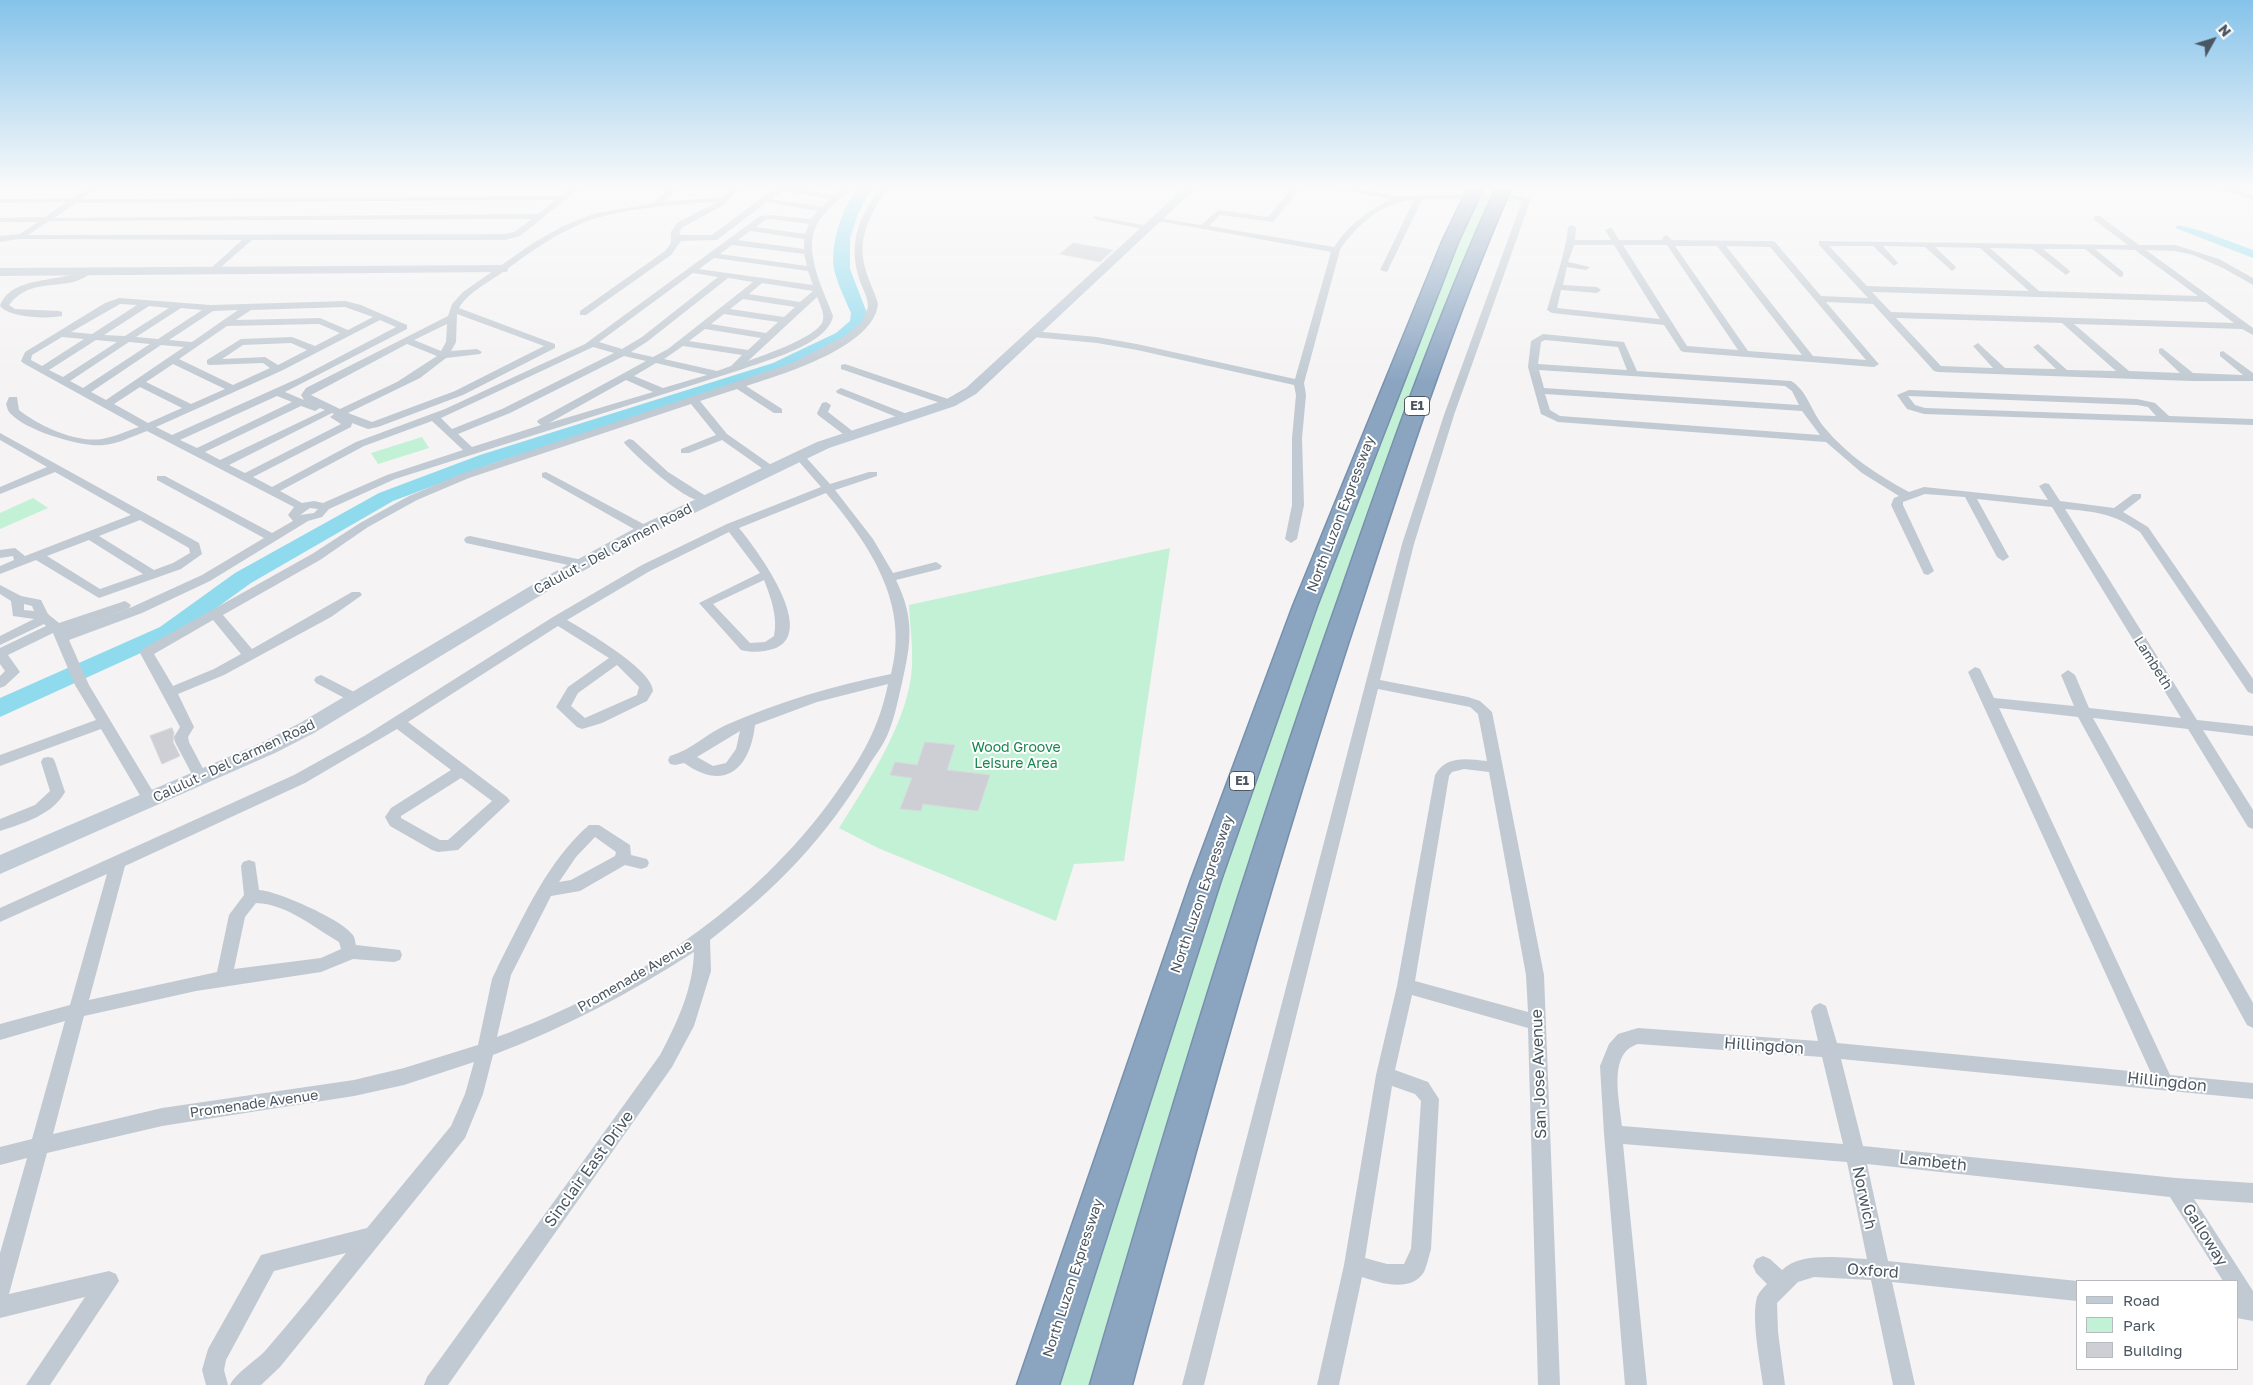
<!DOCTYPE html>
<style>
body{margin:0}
#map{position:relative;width:2253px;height:1385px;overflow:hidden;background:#f5f3f3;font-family:"Golos Text",sans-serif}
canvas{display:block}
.legend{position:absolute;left:2076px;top:1280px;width:162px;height:90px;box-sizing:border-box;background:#fff;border:1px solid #b7bbc0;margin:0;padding:6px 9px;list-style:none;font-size:15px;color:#4a5661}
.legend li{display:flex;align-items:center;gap:10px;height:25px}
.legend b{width:25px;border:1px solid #b7bbc0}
.north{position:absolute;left:2188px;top:15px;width:50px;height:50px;-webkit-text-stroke:4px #fff;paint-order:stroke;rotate:51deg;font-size:14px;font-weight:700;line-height:20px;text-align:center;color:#4a5661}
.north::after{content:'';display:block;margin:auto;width:18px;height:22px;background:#4a5661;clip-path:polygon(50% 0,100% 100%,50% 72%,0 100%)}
</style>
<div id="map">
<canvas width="2253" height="1385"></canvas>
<ul class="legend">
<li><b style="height:6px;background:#c1cbd6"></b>Road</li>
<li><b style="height:14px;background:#c3f1d5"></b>Park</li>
<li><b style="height:14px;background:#cdcfd5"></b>Building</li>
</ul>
<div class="north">N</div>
</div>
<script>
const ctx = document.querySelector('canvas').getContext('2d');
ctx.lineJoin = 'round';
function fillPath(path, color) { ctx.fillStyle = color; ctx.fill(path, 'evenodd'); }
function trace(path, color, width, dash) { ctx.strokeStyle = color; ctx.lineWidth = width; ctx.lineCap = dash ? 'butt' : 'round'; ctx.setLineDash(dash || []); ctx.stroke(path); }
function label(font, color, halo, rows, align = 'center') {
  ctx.font = font + ' "Golos Text",sans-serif'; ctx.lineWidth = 4; ctx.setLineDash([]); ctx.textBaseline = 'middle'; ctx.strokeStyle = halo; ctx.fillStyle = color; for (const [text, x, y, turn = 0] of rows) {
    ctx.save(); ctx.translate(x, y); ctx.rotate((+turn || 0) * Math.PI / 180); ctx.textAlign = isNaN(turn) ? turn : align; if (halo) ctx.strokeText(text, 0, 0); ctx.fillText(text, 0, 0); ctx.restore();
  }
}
fillPath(new Path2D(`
 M1482,188H1499L1096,1385H1051L1259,754L1464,225Z
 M422,437L429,448L378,464L371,453Z
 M33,498L48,508L0,529V513Z
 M1170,548L1124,861L1074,864L1056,921L878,848L839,828C867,784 910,719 912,666C913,646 910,625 909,605Z`), '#c3f1d5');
fillPath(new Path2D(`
 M2178,225L2202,231L2253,250V258L2175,228Z`), '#90daee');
fillPath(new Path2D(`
 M859,188H874L867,196L858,214L850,238V269L867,313L864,325L848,341L785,371L494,463L393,501L251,583L176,637L0,717V698L160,627L235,573L379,493L480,455L773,363L836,333L850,321L851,313C845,299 837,283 834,269C830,245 842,205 859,188Z`), '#90daee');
const building = new Path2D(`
 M1073,243L1113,250L1100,262L1060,254Z
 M172,728L174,733L173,742L180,756L162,764L150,736Z
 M925,742L955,745L947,770L990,775L978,811L923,804L921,811L900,809L912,778L890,775L895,762L917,765Z`);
fillPath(building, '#cdcfd5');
trace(building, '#d7d9de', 1);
trace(new Path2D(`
 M1465,196L1513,197`), '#caccce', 9, [9, 4.5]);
const highway = new Path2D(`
 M1468,188H1483L1458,242L1317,606L1221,880L1059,1385H1017L1191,880L1293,606L1442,242Z
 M1496,188H1511C1453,322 1408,460 1363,598C1277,858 1203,1121 1132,1385H1090C1167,1121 1247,857 1339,597C1387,459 1435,321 1496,188Z`);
trace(highway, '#7690ad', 3);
fillPath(new Path2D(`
 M86,188H96L82,199L561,196L571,188H580L520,236L505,240H252L213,274L210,273V269L242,240L19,239L0,242V236L20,234L38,222H0V218L45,217L66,202L0,203V199L73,198ZM555,200L538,214L54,218L76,203ZM532,219L514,232L505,234L28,235L49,221Z
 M669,188H678L664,202L723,197L731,188H740L724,205L683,227L679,232L681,235H712L775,188H796L835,195L842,188H851C841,199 829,207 820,219C800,248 823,288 833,316C828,345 764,361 740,370L395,479L329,509L322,517L308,521L210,581L142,613L69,640L89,685L158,800L155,804H145L101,729L0,766V755L96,720L75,685L53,633L8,655L20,672L5,686L0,688V676L5,671L0,664V648L46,626L44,624L0,645V636L34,619L13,616L11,601L0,594V585L21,596L41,600L48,614L59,623L125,601L131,605L129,608L65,632L132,607L202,575L264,538L157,480V476H165L272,533L293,521L288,515L294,507L147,431C133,436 118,444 104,445C82,448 25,430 11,414C8,412 7,407 6,404L9,397H17L19,410C39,426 76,443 102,439C114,437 127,431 139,427L23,363L21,361L25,352L105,303L119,298L211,305L345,301L361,305L407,325V329L285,392L304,400L301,395L306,388L448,316L452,304L463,292L533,243L563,226L593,214L654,203ZM783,190L786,191L830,199L822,207L771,199ZM717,202L677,223L671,232V243L665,251L580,311V315H586L671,255L681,241L717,240L767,202L818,211L811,219L771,215L760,216L585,344L445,409L356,442L272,487L253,477L351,427L352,423L368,429L378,427L463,395L555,348V344L459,308C468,292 488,283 503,272C529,253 555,234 585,222C622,208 677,204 717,202ZM771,219L809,224L805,234L756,227L765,220ZM750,231L804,239V249L738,240ZM732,245L804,254L807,266L720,254ZM714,258L808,271L813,285L699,269ZM693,273L718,277L642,337L622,349L599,342ZM728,278L753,282L668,349L653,357L631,352L648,341ZM762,283L813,291L800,302L749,294ZM817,297C820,305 826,315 822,323C814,338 764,355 748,361ZM743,299L795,307L784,317L730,309ZM120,304L137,305L92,334L71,332ZM149,306L169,308L125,336L104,335ZM345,307L373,317L348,330L320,318L236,320L251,310ZM181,308L202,310L158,339L136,337ZM238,310L192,342L169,340L213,311ZM457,314L544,346L455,391L372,422L348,413L420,378L446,358L480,354L482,352L477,349L451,351L456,342ZM724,314L778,322L766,333L711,324ZM380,320L396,327L299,378L172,435L156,427L281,371ZM319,324L340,333L315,346L292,337L241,339L207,360V364L210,365L263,363L270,368L233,385L179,359L227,326ZM447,324L446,342L441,351L414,340ZM705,329L761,338L748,350L689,341ZM62,337L84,339L42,366L31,360L32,355ZM96,340L117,342L63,377L49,370ZM129,342L150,344L83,388L70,381ZM291,343L307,350L278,365L265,357L222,359L243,345ZM407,344L437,356L397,382L340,409L311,395ZM161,345L184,347L106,400L91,392ZM683,346L742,355L731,366L717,371L664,359ZM593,347L614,353L502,409L452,429L441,418ZM624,356L646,361L538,420L537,422L541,425L472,447L458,434L510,413ZM656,363L707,375L663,388L634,376ZM173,364L225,389L191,404L146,382ZM626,380L653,392L549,423ZM140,387L182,408L148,423L114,404ZM277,396L292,402L197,448L180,440ZM301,406L315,411L320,408L325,410L220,460L205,452ZM332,413L334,414L330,417L341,424L245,473L229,465ZM432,421L463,450L387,475L323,503L314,501L302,503L280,491L364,446ZM310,508L318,509L314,513L300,515ZM24,604L32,606L34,611L24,610Z
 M880,188H888C870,214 856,239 866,271C869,282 875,292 878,304C874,347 781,375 746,386L782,409V413H774L737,389L700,401L727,434L774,467V471H766L722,440L689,453H681V449L716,435L691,404L469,478L417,500L368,527L320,560L223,615L252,649L352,592H360L362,595L331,617L224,675L178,694L194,727L188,737L189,742L208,778L206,782H196L175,742L174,737L180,727L140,653L144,648L312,554L360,523L409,496L461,474L792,363L845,336L862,322L868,307C868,296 862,288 859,278C848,243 859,217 880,188ZM213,620L241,654L214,669L173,686L154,654Z
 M1292,188H1300L1273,222L1220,215L1209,226L1334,247C1348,225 1367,212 1390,199L1336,188H1355L1397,196L1465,194L1469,196L1465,198L1422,200L1387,272L1380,270L1414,200C1384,201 1356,225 1340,250L1304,383L1306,395L1302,438L1304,505L1297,539L1291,543L1285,539L1292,505V438L1296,395L1294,385L1137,350L1097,343L1033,337L1028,334L1033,331L1097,337L1137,344L1295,379L1331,252L1153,220L1157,218L1201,225L1218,210L1268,217Z
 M2218,188H2231L2253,195V200Z
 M1513,195L1531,199L1454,415L1414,544L1380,680L1468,697L1480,701L1492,712L1544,975L1560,1385H1538L1528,1028L1412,995L1395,1070L1428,1082L1439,1099L1431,1249C1429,1256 1427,1265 1424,1272C1411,1293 1380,1283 1362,1277L1339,1385H1317L1344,1265L1376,1075L1397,986L1435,775C1446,755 1467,759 1487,761L1478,714L1470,707L1378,689L1204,1385H1182L1402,544L1444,415L1522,201L1510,199L1509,197ZM1464,769L1489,772L1526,975L1528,1012L1415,981L1449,776L1452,772ZM1392,1086L1415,1094L1421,1101L1411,1249L1404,1264H1387L1365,1258Z
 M1094,216L1149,226L1153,228L1149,230L1097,220L1093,218Z
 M2094,216H2100L2139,245H2175L2188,249L2219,259L2253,278V285L2223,268L2193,255L2175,251L2146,250L2253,328V335L2242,329L2074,324L2129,371L2180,373L2159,353V349L2162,348L2193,373L2243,375L2220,356V352L2223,351L2253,373V381H2192L1938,372L1934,371L1873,304L1826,302L1877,362L1879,364L1874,367L1684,352L1681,351L1664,325L1552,313L1547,310C1554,284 1566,252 1568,227L1572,225L1576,227L1575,240H1611L1605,230L1609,228H1612L1619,240H1663L1662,238L1666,235L1672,240L1772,241L1775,242L1821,296L1868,298L1819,245V241L2128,245L2094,220ZM1574,245H1614L1660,319L1557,308L1561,290L1597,293L1601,290L1597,287L1563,285L1567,267L1586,270L1590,267L1568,262ZM1623,245H1667L1738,350L1687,346ZM1675,246H1717L1802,355L1748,351ZM1726,246L1770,247L1866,360L1813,356ZM1829,246H1873L1894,266L1898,263L1883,246L1925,247L1952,271L1956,268L1955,266L1935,247L1980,248L2029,291L1867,286ZM1990,248L2032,249L2066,275L2070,272L2069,270L2043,249H2085L2120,277L2123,276V272L2095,249L2135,250L2198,296L2039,291ZM1872,292L2206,302L2234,323L1891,312ZM1896,318L2062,323L2116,371L2067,370L2038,344L2033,347L2056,369L2005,368L1978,343L1973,346L1993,368L1941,366Z
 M86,269L93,271C69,295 34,273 9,305L15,309L59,311L62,312V316C47,319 10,318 0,306C12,274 60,284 86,269Z
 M1543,334L1624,342L1637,371L1791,381C1807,390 1812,413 1824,427C1847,455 1877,475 1909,492L1924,487L2048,500L2039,486L2045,483L2049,484L2060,501L2114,508L2133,494H2141V498L2123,512L2148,527L2253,679V694L2248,692L2140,532C2113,513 2096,512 2065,509L2197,720L2253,726V736L2203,730L2253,810V829L2248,827L2188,729L2093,718L2253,1003V1028L2247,1025L2078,717L1999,708L2170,1075L2253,1083V1099L1841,1059L1863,1146L2176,1178L2253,1183V1203L2194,1199L2253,1291V1321L2237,1318V1281H2223L2170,1197L1867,1164L1888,1261L2077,1281V1301L1892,1282L1915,1385H1893L1871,1280L1814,1277L1798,1282L1777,1303L1778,1332L1785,1385H1763C1760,1362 1751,1318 1757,1297C1759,1292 1763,1288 1767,1284L1756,1273L1753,1266L1756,1259L1763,1256L1770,1259L1782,1270C1801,1251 1843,1258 1867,1259L1847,1162L1623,1144L1647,1385H1625L1604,1134L1600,1066L1609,1044L1618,1034L1638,1028L1818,1041L1811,1011L1814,1006L1820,1003L1826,1006L1837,1043L2151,1073L1968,672L1975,667L1980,669L1994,698L2074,706L2061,675L2068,670L2075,675L2089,708L2181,718L2052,507L1977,499L2009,557L2003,561L1997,557L1965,497L1925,494L1903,502V505L1934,571L1928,575L1924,574L1891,505L1894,498L1899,496L1862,473L1826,442L1558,422L1541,414L1528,367L1531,341ZM1545,340L1618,347L1627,370L1538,364L1541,342ZM1539,370L1785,386L1792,391L1799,405L1544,388ZM1545,394L1802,411L1820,435L1560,416L1550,410ZM1638,1044L1822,1057L1843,1144L1622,1126C1620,1101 1607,1053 1638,1044Z
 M845,364L954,401L955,403L954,405H946L841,369V365Z
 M841,388L912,416L913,418L912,420H904L837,393L836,391Z
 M1909,390L2137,399L2155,403L2169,416L2253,419V425L1924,414L1907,409L1897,395ZM1908,396L2137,405L2148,407L2156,416L1925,408L1915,405Z
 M826,402L831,405L828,412L855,433V437H847L818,415L817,413L822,403Z
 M0,433L199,543L202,554L181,569L99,598L36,560L0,574V566L14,560L13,556L0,558V550L15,548L25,556L131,515L55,472L0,494V487L47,467L0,440ZM140,520L189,548L190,553L173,563L154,570L99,536ZM89,540L143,574L100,589L47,556Z
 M629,439L633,440L668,472L709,498V502C690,507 638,458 625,444L624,442Z
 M799,453L803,454L830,484L869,472H877V476L835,490L873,539L893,573L936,562L942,566L940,569L896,580C915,619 911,643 902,683C898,700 895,716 889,731C884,745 875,755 868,767C826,838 775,890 710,940L711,971L694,1026L672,1067L448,1385H424L427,1377L660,1055C677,1023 693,989 694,952C631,993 564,1028 493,1055L483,1094L465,1138L280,1367L261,1385H230C235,1374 255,1361 265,1351C293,1319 319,1286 346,1253L274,1271L226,1360L224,1370L228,1385H206L202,1370L208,1349L261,1255L367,1228L451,1126L465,1094L474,1062L404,1085L354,1096L162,1126L47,1153L9,1294L109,1271L116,1274L119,1281L50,1385H26L85,1297L0,1318V1253L27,1158L0,1165V1147L32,1139L65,1021L0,1040V1024L70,1005L107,874L0,922V908L294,775L366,735L553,617L642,565L727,524L821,487L794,456ZM826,493C870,545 910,604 891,674C835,685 778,702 726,725C706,734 691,750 670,756L668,760L670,764L675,765L684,763C725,792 750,769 755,725L817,702L888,684C879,728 862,757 836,793C755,908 629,989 497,1037L511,975L551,896L580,891L625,865L641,869L647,867L649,863L647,859L631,855L630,845L599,825H589C547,862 525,914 500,962L492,979L478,1045L404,1068L354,1080L162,1108L53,1134L84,1016L196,991L321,972L353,959L394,962L400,960L402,955L400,950L356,945C355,942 355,937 352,934C342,920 278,891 259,890L255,862L249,860L243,862L241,866L244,895L229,915L217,972L89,1000L125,866L305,783L397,729L451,770L391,808L385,817L390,826L432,850L438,852L458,850L510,801L507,797L408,722L558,626L609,658L568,687L556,707L577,727L582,729L602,723L647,701L653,691C653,670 586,631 567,620L650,571L729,532L760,573L699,603L741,650C752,653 765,652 776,648C818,630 754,546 739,528ZM764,580C771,598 778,617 774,636L765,642L750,643L713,604ZM617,665L639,687L637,695L585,718L571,706L578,693ZM740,731L736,749L726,763L713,766L697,757ZM461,778L492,801L448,840H440L401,818V816ZM595,837L616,852L615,856L571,880L559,882L576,857ZM256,903C287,904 313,927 339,942L341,949L321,958L234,969L245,917Z
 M546,472L649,527L651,530L645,534L641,533L542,477V473Z
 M470,536L582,560L588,564L582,568L466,543L464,540L466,537Z
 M321,675L362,696L364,699L362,702H352L316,683L314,680L316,677Z
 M48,757L53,758L55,762L65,792C52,815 24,823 0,831V819L35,805L50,791L41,762L43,758Z`), '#c1cad2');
fillPath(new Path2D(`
 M1184,188H1196L976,394L955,406L829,448L651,534L561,583L314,733L275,753L0,874V855L261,743L300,723L549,575L639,526L817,442L945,400L966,388Z
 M502,265L507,266L508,269L507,272L0,276V268Z`), '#c1cbd6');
fillPath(highway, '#8ba5c1');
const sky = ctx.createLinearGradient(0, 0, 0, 382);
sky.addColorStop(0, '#85c3ea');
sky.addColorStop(0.49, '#fafafa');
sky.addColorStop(1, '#fafafa00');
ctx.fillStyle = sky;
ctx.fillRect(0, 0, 2253, 382);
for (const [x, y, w] of [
 [1417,406,25],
 [1242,781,25]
]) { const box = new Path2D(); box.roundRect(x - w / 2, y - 9.5, w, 19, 4); ctx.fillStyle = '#fff'; ctx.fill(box); trace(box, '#4a5661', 1); }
label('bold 12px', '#4a5661', null, [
 ["E1",1417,406],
 ["E1",1242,781]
]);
label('14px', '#4a5661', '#fff', [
 ["North Luzon Expressway",1341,514,-69],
 ["Calulut - Del Carmen Road",613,549,-28],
 ["Lambeth",2153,663,58],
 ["Calulut - Del Carmen Road",234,761,-25],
 ["North Luzon Expressway",1202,894,-71],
 ["Promenade Avenue",635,976,-30],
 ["Promenade Avenue",254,1104,-8],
 ["North Luzon Expressway",1073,1278,-72]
]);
label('14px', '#17864f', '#fff', [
 ["Wood Groove",1016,748],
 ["Leisure Area",1016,764]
]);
label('16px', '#4a5661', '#fff', [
 ["Hillingdon",1764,1046,4],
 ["San Jose Avenue",1539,1074,-92],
 ["Hillingdon",2167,1082,6],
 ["Lambeth",1933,1162,6],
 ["Sinclair East Drive",589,1169,-54],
 ["Norwich",1864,1198,78],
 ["Galloway",2205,1235,58],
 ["Oxford",1873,1271,4]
]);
</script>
